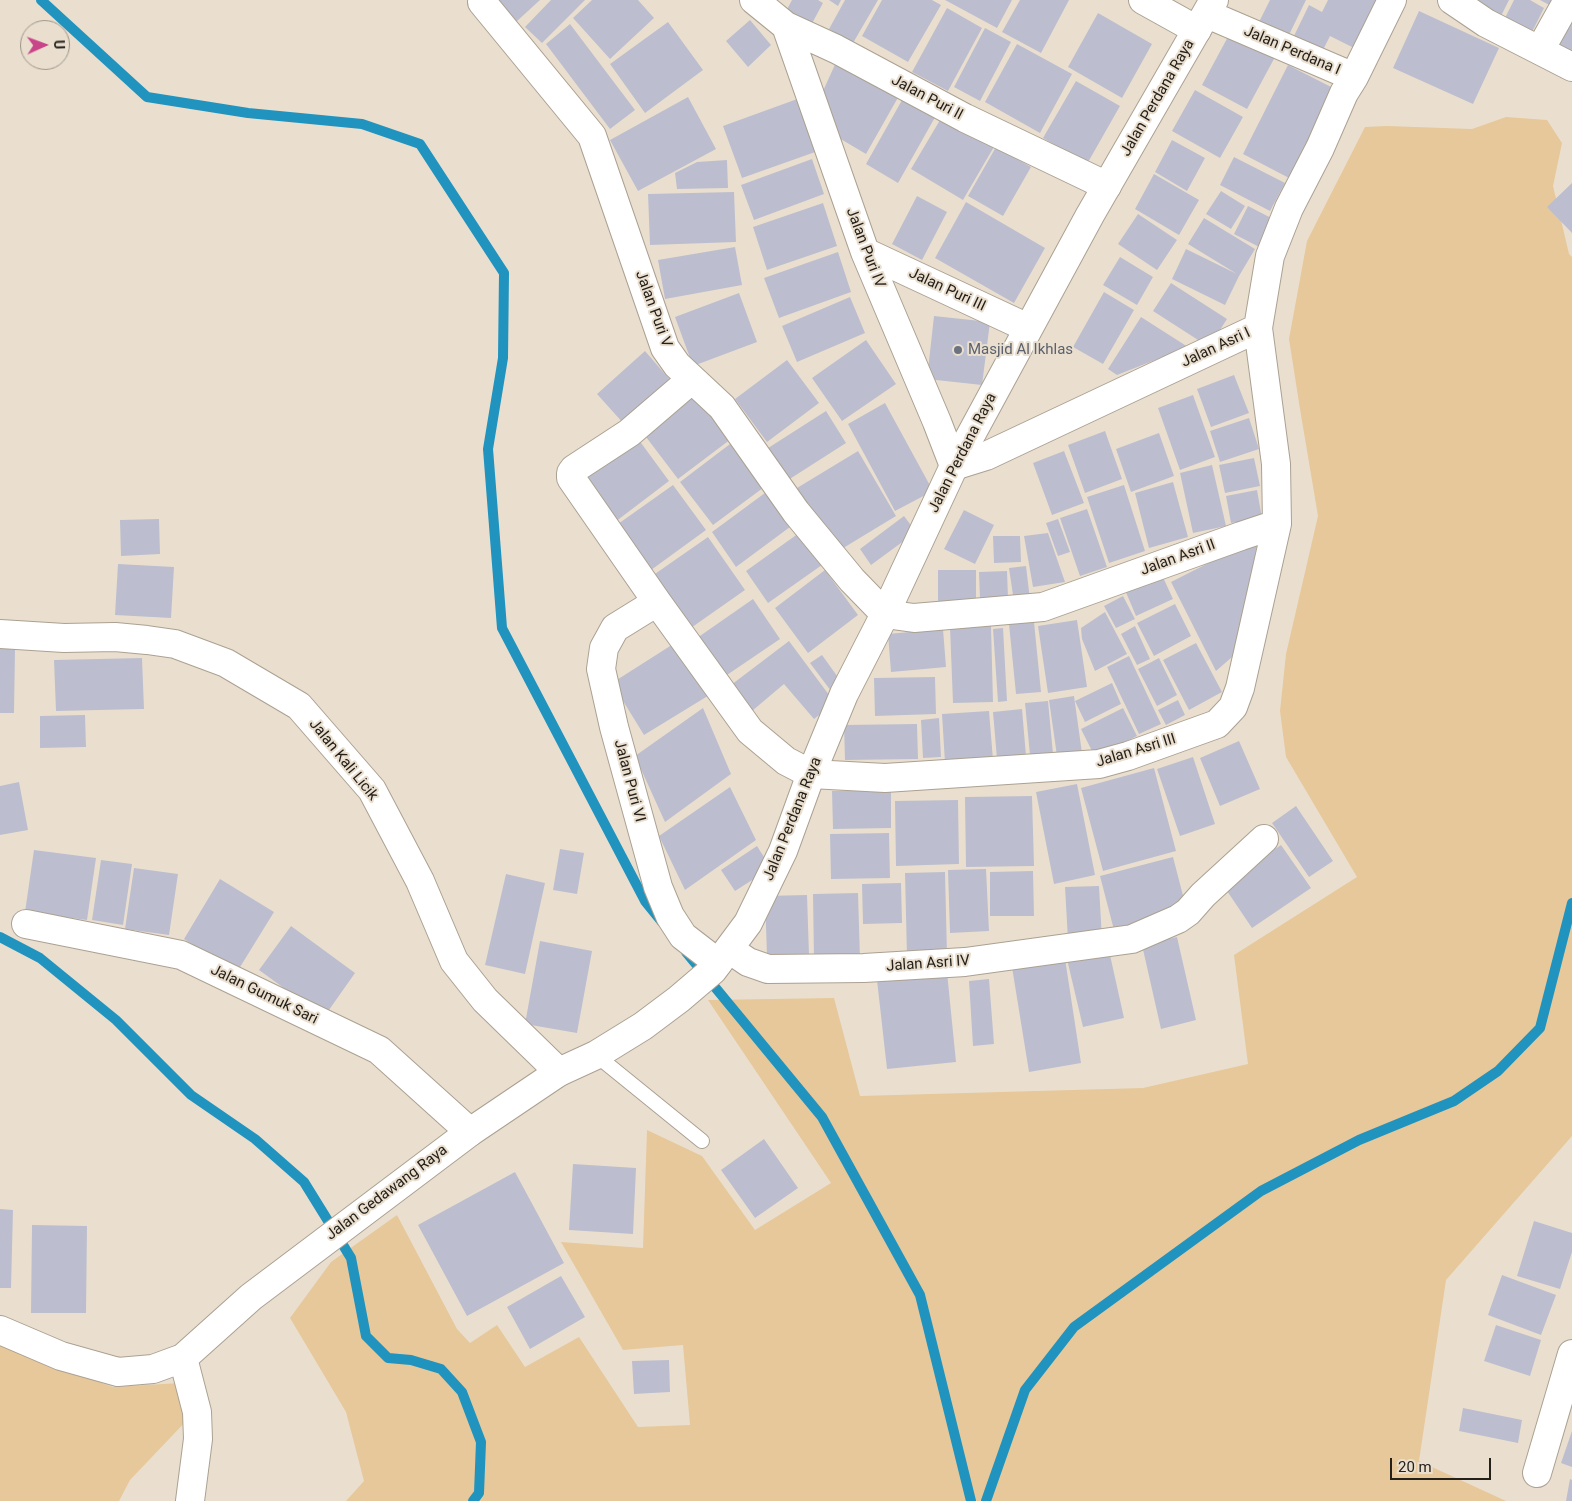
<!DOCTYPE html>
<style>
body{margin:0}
#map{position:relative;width:1572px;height:1501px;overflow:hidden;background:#eadfcf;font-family:Roboto,sans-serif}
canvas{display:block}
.north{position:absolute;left:20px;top:20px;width:50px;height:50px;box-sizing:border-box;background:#eadfcf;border:1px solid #9b9387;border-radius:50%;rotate:88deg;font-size:14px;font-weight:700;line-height:20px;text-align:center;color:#24201a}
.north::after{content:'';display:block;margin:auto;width:18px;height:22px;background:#c94589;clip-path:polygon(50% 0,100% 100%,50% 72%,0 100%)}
.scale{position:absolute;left:1390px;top:1458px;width:101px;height:22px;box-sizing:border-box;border:2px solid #24201a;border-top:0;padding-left:6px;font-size:15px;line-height:18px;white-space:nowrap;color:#24201a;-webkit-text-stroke:4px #eadfcf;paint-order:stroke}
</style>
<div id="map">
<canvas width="1572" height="1501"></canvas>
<div class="north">U</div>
<div class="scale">20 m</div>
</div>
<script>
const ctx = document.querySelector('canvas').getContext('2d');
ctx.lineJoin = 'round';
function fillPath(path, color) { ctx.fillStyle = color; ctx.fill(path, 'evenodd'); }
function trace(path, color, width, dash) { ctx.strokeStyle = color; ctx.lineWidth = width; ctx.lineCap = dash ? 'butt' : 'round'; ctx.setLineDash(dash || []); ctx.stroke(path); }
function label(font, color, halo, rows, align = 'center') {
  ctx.font = font + ' Roboto,sans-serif'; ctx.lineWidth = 4; ctx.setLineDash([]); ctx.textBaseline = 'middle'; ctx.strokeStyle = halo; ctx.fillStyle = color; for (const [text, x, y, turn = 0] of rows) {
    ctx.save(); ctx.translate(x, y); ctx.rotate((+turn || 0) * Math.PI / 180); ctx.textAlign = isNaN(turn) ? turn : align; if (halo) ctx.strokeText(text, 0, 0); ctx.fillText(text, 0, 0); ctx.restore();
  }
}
fillPath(new Path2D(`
 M1506,117L1547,120L1562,143L1553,186L1569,254L1572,257V1136L1446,1280L1419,1461L1506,1501H346L364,1481L346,1412L290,1318L331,1262L397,1215L457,1329L470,1343L497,1325L525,1367L579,1337L638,1427L690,1425L683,1345L623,1350L561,1242L643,1248L647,1130L702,1156L755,1230L831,1183L708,1000L834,998L860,1096L1143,1088L1248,1064L1234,955L1357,877L1286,757L1280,711L1286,654L1318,516L1300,409L1289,339L1307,241L1365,127L1387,126L1472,129Z
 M0,1341L37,1359L113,1387L180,1383L190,1417L130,1480L119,1501H0Z`), '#e6c89a');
trace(new Path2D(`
 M41,0L147,97L248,113L362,124L420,144L504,273L503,358L488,449L502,628L645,901L662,922
 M0,937L40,958L116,1020L191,1095L255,1139L304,1182L351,1258L366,1336L388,1358L411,1360L441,1369L462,1392L481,1442L479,1493L473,1501
 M686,952L822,1117L920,1295L971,1501
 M986,1501L1025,1390L1074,1327L1261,1191L1359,1140L1454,1101L1498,1071L1540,1028L1572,903`), '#2093be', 10);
fillPath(new Path2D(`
 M495,0H540L516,22Z
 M551,0H585L542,43L525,27Z
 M592,0H638L654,18L610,59L573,18Z
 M792,0H818L823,3L809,29L784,15Z
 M829,0H841L838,6Z
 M845,0H878L853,43L829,29Z
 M882,0H932L941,5L908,62L862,36Z
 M945,0H1012L997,28Z
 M1020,0H1069L1041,53L1002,32Z
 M1270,0H1306L1287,39L1258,24Z
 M1328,0H1382L1358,50L1330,36L1322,52L1293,38L1309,5L1322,12Z
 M1465,0H1509L1498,22Z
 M1514,0H1530L1544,8L1527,42L1500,28Z
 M1540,0H1561L1557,9Z
 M1572,7V53L1553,43Z
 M947,8L982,28L948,91L912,72Z
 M1419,11L1499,48L1473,104L1393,68Z
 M1098,13L1152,44L1122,98L1068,67Z
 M750,20L771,45L748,67L726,41Z
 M668,22L703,70L645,113L610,64Z
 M570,24L635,110L610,129L546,44Z
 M985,28L1011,42L980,101L954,87Z
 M1230,33L1275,57L1247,109L1202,85Z
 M1017,44L1072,74L1040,133L985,102Z
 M838,58L900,94L866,154L839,138L823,91Z
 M1288,65L1335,89L1289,178L1243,154Z
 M1076,81L1120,106L1087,164L1043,138Z
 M1195,90L1243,117L1220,158L1172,131Z
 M906,93L938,112L898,183L866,164Z
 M688,97L716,149L638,191L610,140Z
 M800,98L818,151L742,178L723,126Z
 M943,115L995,145L963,200L911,169Z
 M1172,140L1205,158L1187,191L1155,172Z
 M996,147L1031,167L1003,216L968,196Z
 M1234,157L1285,183L1270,211L1220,185Z
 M812,159L824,194L754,220L741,185Z
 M727,160L728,188L677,189L675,173L697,162Z
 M1154,174L1199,200L1179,235L1135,209Z
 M1572,183V233L1547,207Z
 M1221,191L1245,206L1231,229L1206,214Z
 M734,192L736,242L650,245L648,194Z
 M917,196L947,212L922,260L892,244Z
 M966,202L1045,248L1014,303L935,258Z
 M823,203L837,246L767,270L753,227Z
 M1248,206L1277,221L1263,249L1234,234Z
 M1138,214L1177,240L1157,270L1118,244Z
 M1204,218L1255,249L1239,276L1225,305L1172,279L1186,249L1237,274L1188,244Z
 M735,247L742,285L665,299L658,260Z
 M838,252L851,292L779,318L764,278Z
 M1120,257L1153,277L1137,305L1103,285Z
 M1171,283L1227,319L1209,347L1153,311Z
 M1104,292L1134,310L1103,364L1073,347Z
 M739,293L757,342L693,366L675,317Z
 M850,297L865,333L797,362L782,326Z
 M934,316L990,322L982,385L927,379Z
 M1141,317L1188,347L1117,375L1108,369Z
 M866,340L896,384L842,421L812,378Z
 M645,351L671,381L624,424L597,394Z
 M787,360L819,403L767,442L735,399Z
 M1234,375L1249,413L1211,427L1197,389Z
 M697,392L731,439L678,479L643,433Z
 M1193,395L1215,457L1180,470L1158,408Z
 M885,403L933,491L895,511L848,424Z
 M826,411L846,443L785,482L765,450Z
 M1249,418L1259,449L1220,462L1210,431Z
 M1105,431L1122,479L1085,493L1068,445Z
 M1159,433L1174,476L1131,492L1116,449Z
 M636,436L669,481L615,522L582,476Z
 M734,441L767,485L713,525L680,482Z
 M858,451L896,516L835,553L797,488Z
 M1064,451L1084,503L1052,515L1033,463Z
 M1254,458L1260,486L1225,493L1219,465Z
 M1212,465L1226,526L1193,533L1180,473Z
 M1173,482L1188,537L1149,548L1135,493Z
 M673,485L706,530L651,570L618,524Z
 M1124,485L1145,551L1109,563L1087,497Z
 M769,490L794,524L736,567L712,532Z
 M1257,490L1262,518L1231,523L1226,496Z
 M1087,509L1107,567L1080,576L1060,518Z
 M964,510L994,525L975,564L944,549Z
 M904,516L916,532L871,565L860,549Z
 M159,519L160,554L121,556L120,520Z
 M1058,519L1070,552L1058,556L1046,523Z
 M799,533L822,565L768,603L746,571Z
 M1048,533L1065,582L1033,587L1024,536Z
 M993,536H1020L1021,562L994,563Z
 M708,537L745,590L688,630L652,576Z
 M1258,538L1251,577L1247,622L1239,651L1216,671L1171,582Z
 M118,564L174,567L171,618L115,615Z
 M1026,566L1030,600L1014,602L1009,568Z
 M825,570L858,615L808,653L775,608Z
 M938,570H976V605H938Z
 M1007,571L1008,598L980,599L979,572Z
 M1161,573L1173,599L1136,616L1125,590Z
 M1123,596L1135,619L1116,628L1104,606Z
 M753,599L780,639L724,677L697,638Z
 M1175,604L1191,636L1154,656L1137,623Z
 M1105,612L1127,654L1095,671L1082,639L1081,628Z
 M1077,620L1087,687L1048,693L1038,626Z
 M1034,622L1041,692L1016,694L1009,624Z
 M991,626L993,702L953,703L950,627Z
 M1135,626L1150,659L1137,665L1121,634Z
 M1003,628L1007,701L998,702L993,629Z
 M943,629L946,667L891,672L888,634Z
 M678,641L711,694L644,735L612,683Z
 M789,641L835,703L814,719L784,684L752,711L731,685Z
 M1196,643L1222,692L1189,710L1163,660Z
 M0,649H15L14,713H0Z
 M822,655L845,687L834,695L810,663Z
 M1129,656L1161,724L1139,734L1107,667Z
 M142,658L144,709L56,711L54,660Z
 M1159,658L1177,695L1157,706L1138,669Z
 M935,677L936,714L875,716L874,678Z
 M1112,683L1121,704L1085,722L1075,701Z
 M1074,696L1082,753L1057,756L1049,700Z
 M1178,700L1185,715L1166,725L1158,710Z
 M1048,701L1053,754L1030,755L1025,703Z
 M703,708L731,774L665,822L635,756Z
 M1123,708L1137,736L1095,757L1081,729Z
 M1022,709L1026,756L997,759L993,712Z
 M989,711L993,760L945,763L942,714Z
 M85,715L86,747L40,748V716Z
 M939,718L941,757L923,758L921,720Z
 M917,724L918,759L845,760L844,725Z
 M1239,741L1260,789L1220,806L1200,758Z
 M1193,757L1215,824L1180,836L1157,769Z
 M1154,768L1176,851L1103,871L1081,788Z
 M19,782L28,830L0,835V786Z
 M1077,784L1095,875L1054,884L1036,792Z
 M730,787L756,840L685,890L659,836Z
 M832,791H891V828L833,829Z
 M1032,796L1034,866L966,867L965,797Z
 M958,800L959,864L896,866L895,801Z
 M1296,806L1333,861L1309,877L1272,823Z
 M889,833L890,878L831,879L830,834Z
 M1281,845L1311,888L1252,928L1223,885Z
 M757,846L771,868L735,891L721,870Z
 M560,849L584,853L577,894L553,890Z
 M34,850L96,858L87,920L25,912Z
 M1173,857L1187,911L1114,930L1100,876Z
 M101,860L132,864L123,925L92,920Z
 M134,868L178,874L169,935L125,929Z
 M986,869L989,931L950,933L948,870Z
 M1033,871L1034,916H990V872Z
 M945,872L947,955L907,957L905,873Z
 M506,874L545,883L525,974L485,965Z
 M220,879L274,912L237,972L184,939Z
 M901,883L902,923L863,924L862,884Z
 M1099,886L1102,939L1068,940L1065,887Z
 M858,893L860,959L814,960L813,894Z
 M807,895L809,955L767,956L765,896Z
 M291,926L355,973L324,1017L259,970Z
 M1177,937L1196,1020L1161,1029L1142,945Z
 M540,941L592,951L577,1033L525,1024Z
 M1108,946L1124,1018L1083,1027L1066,955Z
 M1064,952L1081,1063L1029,1072L1011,961Z
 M947,972L956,1062L887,1069L877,980Z
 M989,979L994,1044L973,1046L969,981Z
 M764,1139L798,1188L755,1218L721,1170Z
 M573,1164L636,1168L633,1234L569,1230Z
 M515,1172L564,1263L467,1316L418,1225Z
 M0,1209L13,1210L11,1288H0Z
 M1534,1221L1572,1233V1252L1560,1289L1517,1276Z
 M32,1225L87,1226L86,1313H31Z
 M1502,1275L1556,1295L1541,1335L1488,1315Z
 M561,1276L585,1317L530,1349L507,1307Z
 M1496,1325L1541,1340L1530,1376L1484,1361Z
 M669,1360L670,1392L634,1394L632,1361Z
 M1463,1408L1522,1420L1518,1443L1459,1431Z
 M1572,1431V1467L1561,1463Z
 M1570,1479L1572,1480V1501H1566Z`), '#bcbecf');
const service = new Path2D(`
 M596,1055L702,1141`);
const minor = new Path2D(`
 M754,0L786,26L836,49L965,118L1107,186
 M1143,0L1197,30
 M1452,0L1486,23L1572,67
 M482,2L592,136L665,348L677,365L722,407L796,512L852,580L885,614L914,618L1043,607L1241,536L1277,524L1276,464L1258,328
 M1207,14L1354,77L1392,0
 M786,26L865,252L937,422L954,466L986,456L1258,328L1270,256L1289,208L1320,148L1344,93L1354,77
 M1540,50L1568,0
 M865,252L1028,328
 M692,379L629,433L574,469L571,473V478L657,602L750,731L786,761L811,774L885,778L1099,764L1128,756L1217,724L1233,707L1240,688L1277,524
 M657,602L615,628L604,648L601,669L614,727L658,887L670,916L683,936L718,963
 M0,634L64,638L115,637L147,640L175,644L226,663L299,706L372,790L420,881L454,961L485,1000L559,1072
 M26,924L181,955L379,1050L470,1132
 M729,949L748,962L768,969L864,968L965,962L1132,939L1178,919L1188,912L1203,895L1264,839
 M183,1358L197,1412L198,1439L190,1501
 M1537,1473L1572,1354`);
const tertiary = new Path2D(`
 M0,1330L61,1356L118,1372L153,1369L183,1358L251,1297L470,1132L559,1072L596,1055L643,1026L679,999L713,970L748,923L783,851L811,774L844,694L885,614L954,466L1090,215L1214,0`);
trace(service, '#aba192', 16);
trace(minor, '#aba192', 30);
trace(tertiary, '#aba192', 30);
trace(service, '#fff', 14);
trace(minor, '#fff', 28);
trace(tertiary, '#fff', 28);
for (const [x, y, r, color] of [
 [958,350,5,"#6b7280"]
]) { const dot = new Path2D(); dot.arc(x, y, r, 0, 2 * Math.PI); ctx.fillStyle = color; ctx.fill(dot); trace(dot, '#eadfcf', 2); }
label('15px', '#24201a', '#eadfcf', [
 ["Jalan Perdana I",1292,51,23],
 ["Jalan Puri II",927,98,28],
 ["Jalan Perdana Raya",1158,98,-60],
 ["Jalan Puri IV",865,248,69],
 ["Jalan Puri III",947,290,25],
 ["Jalan Puri V",653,309,70],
 ["Jalan Asri I",1216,348,-25],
 ["Jalan Perdana Raya",963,453,-63],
 ["Jalan Asri II",1178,558,-20],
 ["Jalan Asri III",1136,751,-17],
 ["Jalan Kali Licik",343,760,51],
 ["Jalan Puri VI",629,781,75],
 ["Jalan Perdana Raya",793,819,-68],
 ["Jalan Asri IV",928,964,-4],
 ["Jalan Gumuk Sari",264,995,26],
 ["Jalan Gedawang Raya",387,1193,-37]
]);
label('15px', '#5b616d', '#eadfcf', [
 ["Masjid Al Ikhlas",968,350]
], 'left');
</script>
